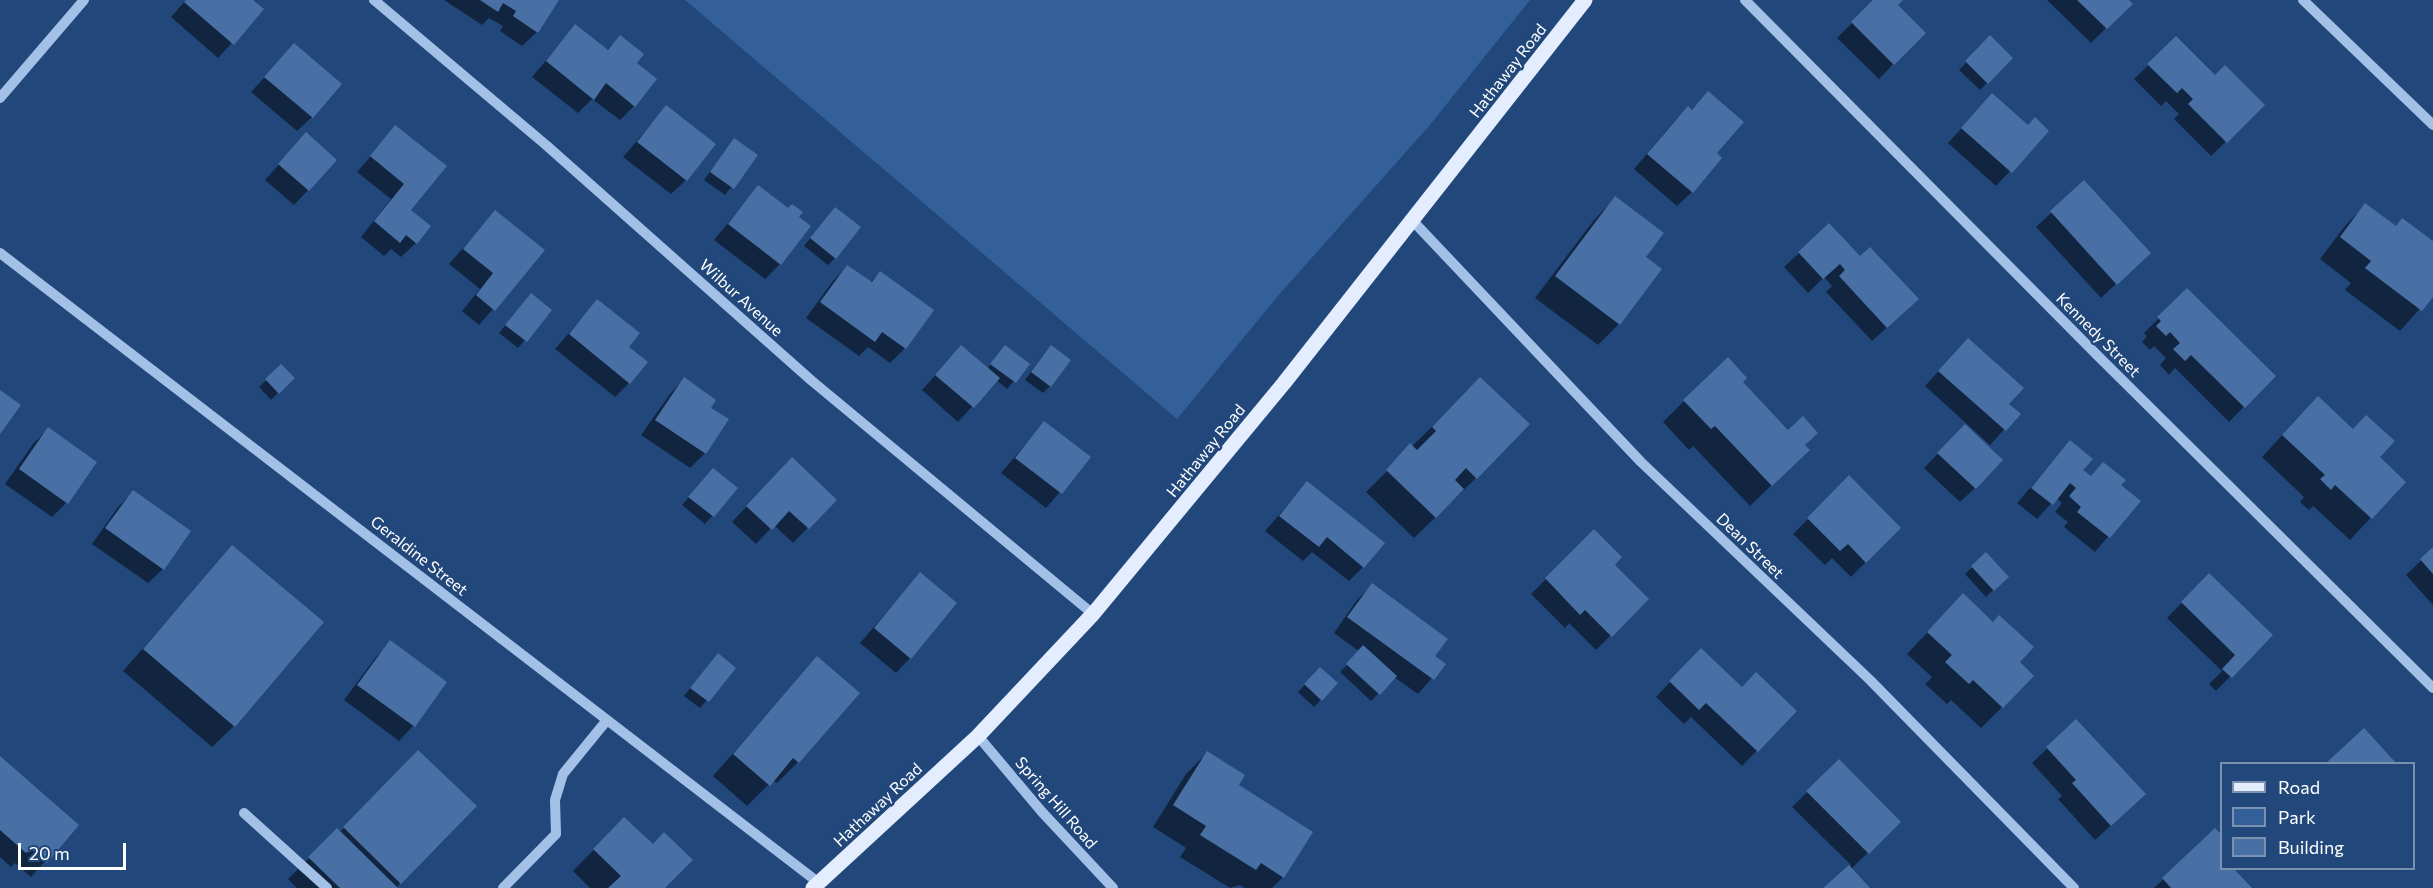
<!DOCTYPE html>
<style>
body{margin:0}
#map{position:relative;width:2433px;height:888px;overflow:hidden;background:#21477b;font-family:Commissioner,sans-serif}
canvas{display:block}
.legend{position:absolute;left:2220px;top:762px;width:195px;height:108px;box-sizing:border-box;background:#21477b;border:2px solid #7a91b0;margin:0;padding:8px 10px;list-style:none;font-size:18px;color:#fff}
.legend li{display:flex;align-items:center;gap:12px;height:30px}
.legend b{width:30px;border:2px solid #7a91b0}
.scale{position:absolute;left:18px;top:843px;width:108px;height:27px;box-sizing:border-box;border:3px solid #fff;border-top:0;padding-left:8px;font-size:18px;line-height:21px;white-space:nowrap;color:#fff;-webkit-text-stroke:4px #21477b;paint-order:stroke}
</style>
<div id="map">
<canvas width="2433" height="888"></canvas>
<ul class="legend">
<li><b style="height:8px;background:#e4edfd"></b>Road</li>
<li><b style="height:16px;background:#34609a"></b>Park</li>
<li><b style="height:16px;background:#4970a5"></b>Building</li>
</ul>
<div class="scale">20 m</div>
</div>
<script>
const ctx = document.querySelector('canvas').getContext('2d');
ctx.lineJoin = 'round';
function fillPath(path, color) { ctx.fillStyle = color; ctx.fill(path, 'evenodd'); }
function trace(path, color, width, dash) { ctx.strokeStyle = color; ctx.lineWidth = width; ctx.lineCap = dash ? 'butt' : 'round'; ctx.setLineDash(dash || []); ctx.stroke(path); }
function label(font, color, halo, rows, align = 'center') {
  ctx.font = font + ' Commissioner,sans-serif'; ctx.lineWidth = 5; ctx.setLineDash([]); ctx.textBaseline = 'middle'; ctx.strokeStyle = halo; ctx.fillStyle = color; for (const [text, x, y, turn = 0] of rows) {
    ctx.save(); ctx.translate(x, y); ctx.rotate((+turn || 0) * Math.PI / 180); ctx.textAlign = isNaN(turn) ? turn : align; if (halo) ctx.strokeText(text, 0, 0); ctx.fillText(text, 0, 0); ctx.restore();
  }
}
fillPath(new Path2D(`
 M685,0H1530L1429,126L1277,297L1177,419Z`), '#34609a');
fillPath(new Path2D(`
 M186,0H251L262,10L218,58L171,17Z
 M444,0H556L537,32L522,46L500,31L503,26L489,18L482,25Z
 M1875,0H1901L1895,5L1923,33L1879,79L1837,38Z
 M2047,0H2127L2130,4L2091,43Z
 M575,26L606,51L620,37L635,63L634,106L620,120L592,99L578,113L532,77Z
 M1990,37L2011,58L1980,90L1959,70Z
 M2176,38L2215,77L2263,105L2211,156L2174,119L2179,114L2166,101L2161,106L2134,79Z
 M294,45L312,117L297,131L251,92Z
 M1708,93L1692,192L1677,206L1634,169L1673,123L1688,108L1691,111Z
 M666,107L686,180L671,194L623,157Z
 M1978,110L2047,131L1996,186L1948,143Z
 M396,127L416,243L401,257L391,249L384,256L361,237L391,199L357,172Z
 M306,134L308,190L294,205L265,180Z
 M734,140L756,155L725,195L704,180Z
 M2084,182L2134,267L2101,298L2036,227Z
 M758,187L780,264L765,279L714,240Z
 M1615,198L1644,257L1619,324L1598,345L1535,298L1594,220Z
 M2365,205L2395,228L2433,243V294L2400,331L2345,290L2351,283L2320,259L2344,227Z
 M495,212L543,251L479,325L462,311L480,289L449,264Z
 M828,216L835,258L828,265L804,246Z
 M1829,225L1902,314L1872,341L1826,292L1832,286L1824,277L1808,293L1784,267Z
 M847,266L870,283L880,272L905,348L890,363L868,347L859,356L806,318L833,281Z
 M2187,290L2274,376L2229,422L2175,368L2169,375L2160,365L2166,358L2154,346L2150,350L2142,342L2147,336L2144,333Z
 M597,301L627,347L629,383L615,397L555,349Z
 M524,302L550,311L518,348L499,333Z
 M961,347L987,369L998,354L1028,364L1007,389L996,380L958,422L922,390Z
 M1044,354L1050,386L1043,393L1025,380Z
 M1954,354L2018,414L1990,445L1925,386Z
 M281,366L293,378L271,400L259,387Z
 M684,379L709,408L705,453L690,468L641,435L670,394Z
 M1741,382L1804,446L1786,471L1750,506L1693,446L1689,450L1663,422L1684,401Z
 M1459,400L1476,478L1414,538L1366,492Z
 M2297,419L2378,457L2404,482L2350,540L2313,506L2309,510L2300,502L2304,497L2262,457Z
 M1044,423L1089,458L1046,508L1001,473Z
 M48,429L66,503L52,517L5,484L33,444Z
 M1950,441L1975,488L1960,502L1924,468Z
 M2070,442L2081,470L2090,477L2103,464L2119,486L2138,501L2095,552L2064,527L2068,522L2055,512L2062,503L2056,498L2037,519L2017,503Z
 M777,474L835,500L793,543L774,525L756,544L732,522Z
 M706,477L736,489L705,524L682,505Z
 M1849,478L1899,528L1851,577L1832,558L1825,565L1793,534Z
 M1307,483L1363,567L1349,581L1312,552L1303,561L1265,531Z
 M133,492L163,569L148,583L92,544L118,507Z
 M1594,531L1613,565L1647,599L1596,650L1569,623L1565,628L1531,594Z
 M232,547L234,726L212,747L123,671Z
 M2433,549V605L2406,575Z
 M1986,554L2007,577L1986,597L1965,574Z
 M920,574L910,658L896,673L860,643Z
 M1372,585L1433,656L1444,664L1418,694L1394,677L1371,701L1340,672L1360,652L1334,633L1357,600Z
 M2194,590L2271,635L2216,691L2209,684L2222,671L2167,618Z
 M1942,617L2018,662L2002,707L1981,728L1951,700L1947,704L1925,684L1932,677L1907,654Z
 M391,642L445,682L413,726L399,741L344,700L376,657Z
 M817,658L798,762L777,783L773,780L747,806L713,776Z
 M711,662L734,668L700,708L684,696Z
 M1686,665L1795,711L1742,766L1691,717L1684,724L1656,697Z
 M1313,676L1321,700L1314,707L1298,692Z
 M2076,721L2129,809L2095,840L2058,799L2062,796L2032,763Z
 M1207,753L1237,785L1283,877L1272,888H1245L1240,885L1230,888L1180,857L1186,848L1153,827L1186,774Z
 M0,758L77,826L31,877L15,863L11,867L0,857Z
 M1839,761L1899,822L1851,869L1868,888H1826L1851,865L1792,807Z
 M397,773L475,806L396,888H297L288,879L337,830L339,833Z
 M624,819L663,888H590L573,871Z
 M2215,830L2222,868L2250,888H2154Z`), '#0007');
fillPath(new Path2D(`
 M186,0H253L264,9L234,45L184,2Z
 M480,0H559L538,33L513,16L516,11L503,3L498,12Z
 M1873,0H1903L1898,5L1926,33L1894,65L1851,22Z
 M2077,0H2129L2133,4L2107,29Z
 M575,24L608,50L620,35L644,54L637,63L657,79L635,107L606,83L594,100L546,61Z
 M1990,35L2013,58L1988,84L1965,61Z
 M2176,36L2215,75L2225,65L2265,105L2227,143L2188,104L2193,99L2182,88L2177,93L2147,64Z
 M294,43L342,84L313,118L264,77Z
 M1708,91L1744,122L1717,153L1722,158L1693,193L1647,154L1688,106L1692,110Z
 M1992,93L2028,125L2035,117L2049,131L2012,173L1961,128Z
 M666,105L716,144L687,181L637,142Z
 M395,125L447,166L411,210L431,226L417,244L406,235L400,243L374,221L404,184L370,156Z
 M306,132L337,160L309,191L278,164Z
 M734,138L758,155L734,189L710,172Z
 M2084,180L2151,253L2117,285L2050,211Z
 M758,185L788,208L792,204L803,212L799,217L811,226L781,265L728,224Z
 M1615,196L1664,233L1646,257L1662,269L1620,325L1555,276Z
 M2365,203L2396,226L2402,218L2433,241V297L2422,311L2365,268L2371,261L2340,237Z
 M835,207L861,227L836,259L810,238Z
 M495,210L545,250L495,311L476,295L493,273L463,249Z
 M1829,223L1860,256L1870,247L1919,299L1887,328L1839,276L1845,270L1840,264L1823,279L1798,252Z
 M847,265L872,282L880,271L934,310L906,349L882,332L875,342L820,302Z
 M2187,288L2276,376L2245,408L2191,355L2185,361L2173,349L2180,343L2170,332L2166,336L2156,326L2161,321L2157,317Z
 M531,293L552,310L527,342L505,325Z
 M597,299L640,333L629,347L648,362L630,384L569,334Z
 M1968,338L2024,388L2009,404L2021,414L2006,431L1938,371Z
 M961,345L1000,378L974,408L935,375Z
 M1005,345L1030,364L1016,383L990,364Z
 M1051,345L1071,360L1051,387L1031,372Z
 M1728,357L1747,378L1743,382L1788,430L1803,416L1818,433L1805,445L1810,450L1772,486L1715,426L1711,429L1683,400Z
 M281,364L295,378L279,394L265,379Z
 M684,377L716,400L711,408L729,419L706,454L655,420Z
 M1480,377L1530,424L1477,479L1466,468L1455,480L1464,489L1436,518L1386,470L1410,443L1417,450L1436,431L1432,427Z
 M0,390L21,405L0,434Z
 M2318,396L2353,429L2366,415L2395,441L2380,457L2406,482L2372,519L2335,485L2331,490L2320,479L2325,475L2282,435Z
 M1044,421L1091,457L1062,494L1015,458Z
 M1965,424L2003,460L1976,489L1937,453Z
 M48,427L97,462L68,504L19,469Z
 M2070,440L2093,459L2083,470L2091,476L2103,462L2126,480L2121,485L2141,501L2110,538L2077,512L2081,507L2069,496L2076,488L2070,483L2053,505L2031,488Z
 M792,457L837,500L809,529L789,511L772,530L746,506Z
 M713,468L738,488L714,517L688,497Z
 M1849,475L1901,528L1866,563L1848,544L1840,551L1807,518Z
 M1307,481L1385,543L1364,568L1327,537L1319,547L1279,516Z
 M133,490L191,531L164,570L105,528Z
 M1594,529L1622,557L1615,565L1649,599L1612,637L1585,610L1580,615L1545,578Z
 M232,545L324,622L235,727L143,649Z
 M2433,547V574L2420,559Z
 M1986,552L2009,577L1994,591L1971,566Z
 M920,572L957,603L911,659L874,628Z
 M2209,573L2273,635L2232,678L2222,669L2235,655L2181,602Z
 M1372,583L1448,639L1435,656L1446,664L1434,680L1347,617Z
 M1963,593L1993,622L1999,615L2034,647L2020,662L2034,676L2003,708L1973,680L1969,684L1945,662L1952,655L1927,632Z
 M390,640L447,682L415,727L357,685Z
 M1363,645L1397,676L1380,695L1346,664Z
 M1701,648L1742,687L1756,672L1797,711L1758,752L1706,703L1699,710L1669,681Z
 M718,653L736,668L709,702L690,688Z
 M817,656L860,693L799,763L793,758L770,786L733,754Z
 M1320,667L1338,683L1322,701L1304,684Z
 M2076,719L2146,794L2111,826L2072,783L2076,780L2046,747Z
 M2364,728L2397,764H2325Z
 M418,750L477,806L401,884L343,827Z
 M1207,751L1245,775L1239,785L1313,832L1284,878L1261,863L1256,870L1200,835L1206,826L1173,805Z
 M0,756L79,825L47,863L31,849L26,853L0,830Z
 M1839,759L1901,822L1869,854L1806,791Z
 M624,817L653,844L664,832L693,860L665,888H608L621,876L593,849Z
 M337,828L398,888H340L308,857Z
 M2215,828L2222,835V868H2233L2252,888H2171L2162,878Z
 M1849,865L1870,888H1823Z`), '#4970a5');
trace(new Path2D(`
 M374,0L546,145L812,381L1093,614
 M1745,0L2098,356L2433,688
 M2303,0L2433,125
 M0,98L84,0
 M1411,219L1641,462L1870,680L2074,888
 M0,253L819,883
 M978,736L1042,812L1113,888
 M244,813L327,888
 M503,888L556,834L555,800L563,774L607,720`), '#a3c0e6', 10);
trace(new Path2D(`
 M813,888L978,736L1093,614L1284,383L1585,0`), '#e4edfd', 15);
label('16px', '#fff', '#21477b', [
 ["Hathaway Road",1508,71,-52],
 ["Wilbur Avenue",741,298,42],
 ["Kennedy Street",2098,335,45],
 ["Hathaway Road",1206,451,-51],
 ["Dean Street",1750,546,44],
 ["Geraldine Street",419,556,38],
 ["Spring Hill Road",1056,803,49],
 ["Hathaway Road",878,805,-43]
]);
</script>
